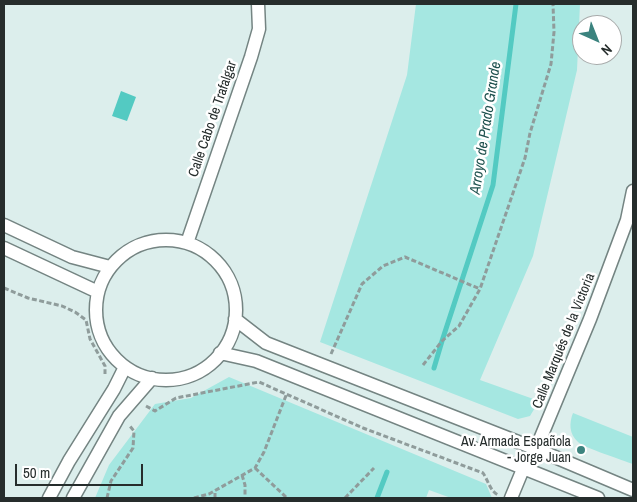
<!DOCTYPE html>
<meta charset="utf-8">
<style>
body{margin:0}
#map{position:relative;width:637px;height:502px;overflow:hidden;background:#dceeec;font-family:"Archivo Narrow",sans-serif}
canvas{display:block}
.frame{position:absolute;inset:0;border:5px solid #262d2c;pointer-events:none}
.north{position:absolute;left:572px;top:15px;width:50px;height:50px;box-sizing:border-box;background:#fff;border:1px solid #a8abab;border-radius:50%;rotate:136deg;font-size:14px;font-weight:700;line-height:20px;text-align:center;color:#262d2c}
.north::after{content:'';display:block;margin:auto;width:18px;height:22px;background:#3b837e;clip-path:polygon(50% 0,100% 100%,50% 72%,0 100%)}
.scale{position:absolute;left:15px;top:464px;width:128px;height:22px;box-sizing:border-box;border:2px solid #262d2c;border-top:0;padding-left:6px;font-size:15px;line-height:18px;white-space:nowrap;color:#262d2c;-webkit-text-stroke:4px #fff;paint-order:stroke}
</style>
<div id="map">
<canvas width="637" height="502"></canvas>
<div class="frame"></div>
<div class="north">N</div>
<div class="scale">50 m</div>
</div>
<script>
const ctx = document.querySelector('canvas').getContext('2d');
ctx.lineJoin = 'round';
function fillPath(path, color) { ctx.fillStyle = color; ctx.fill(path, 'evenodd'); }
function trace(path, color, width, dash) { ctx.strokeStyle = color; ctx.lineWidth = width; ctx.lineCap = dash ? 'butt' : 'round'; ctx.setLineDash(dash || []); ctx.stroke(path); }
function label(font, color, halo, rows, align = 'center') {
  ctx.font = font + ' "Archivo Narrow",sans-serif'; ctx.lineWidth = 5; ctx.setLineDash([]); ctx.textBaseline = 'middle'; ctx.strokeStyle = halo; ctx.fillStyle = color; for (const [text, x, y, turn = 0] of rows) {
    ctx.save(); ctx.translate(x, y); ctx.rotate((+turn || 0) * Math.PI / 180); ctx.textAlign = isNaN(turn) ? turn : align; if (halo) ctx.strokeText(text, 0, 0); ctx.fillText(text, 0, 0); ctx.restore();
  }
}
fillPath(new Path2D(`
 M416,4H580L577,70L533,256L480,380L539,401L530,416L518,419L320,342L407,75Z
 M229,377L486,484L492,498H451L429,490L426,498H95L109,465L155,404L191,398Z
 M573,413L633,437V464C622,460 585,448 578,442C569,434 569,423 573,413Z`), '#a5e7e1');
fillPath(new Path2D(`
 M121,91L136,97L127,121L112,116Z`), '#53cac2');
trace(new Path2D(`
 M434,368L442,341L493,185L516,4
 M377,498L387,472`), '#53cac2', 5);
const minor = new Path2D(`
 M4,225L72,257L110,267
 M96 310a70 70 0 1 1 140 0a70 70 0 1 1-140 0Z
 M187,243L251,57L259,29L258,4
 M4,248L98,292
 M235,319L266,343L536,449L633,490
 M220,353L256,361L598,498
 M49,498L69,461L114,389L125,367
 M73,498L119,416L152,378
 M511,498L523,469L536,449L590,319L627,220L633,191`);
trace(minor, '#748482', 15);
trace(new Path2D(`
 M4,288L28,298L62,306L75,312L86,320L90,339L105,366V374
 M331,354L362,284L383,266L405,257L480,289
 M423,365L442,341L459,326L480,289L525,158L530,133L551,64L554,32L553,4
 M146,406L155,411L176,398L259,382L363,428L483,473C488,480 490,491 498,495
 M255,468L287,498
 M242,475L245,485V498
 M107,498L111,481L133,448L134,431L129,425
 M194,498L209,494L255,468L264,452L287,393
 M215,498V491
 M345,498L374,468`), '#8f9c9b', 3, [5, 2.5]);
trace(minor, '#fff', 12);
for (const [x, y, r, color] of [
 [581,450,5,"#3b837e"]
]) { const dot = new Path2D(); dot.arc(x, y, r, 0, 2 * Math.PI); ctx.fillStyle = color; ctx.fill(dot); trace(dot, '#fff', 2); }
label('14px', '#262d2c', '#fff', [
 ["Calle Cabo de Trafalgar",213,119,-71],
 ["Calle Marqués de la Victoria",564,341,-68]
]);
label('14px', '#262d2c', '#fff', [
 ["Av. Armada Española",571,442],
 ["- Jorge Juan",571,458]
], 'right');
label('italic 15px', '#1f524f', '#fff', [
 ["Arroyo de Prado Grande",486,128,-81]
]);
</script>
